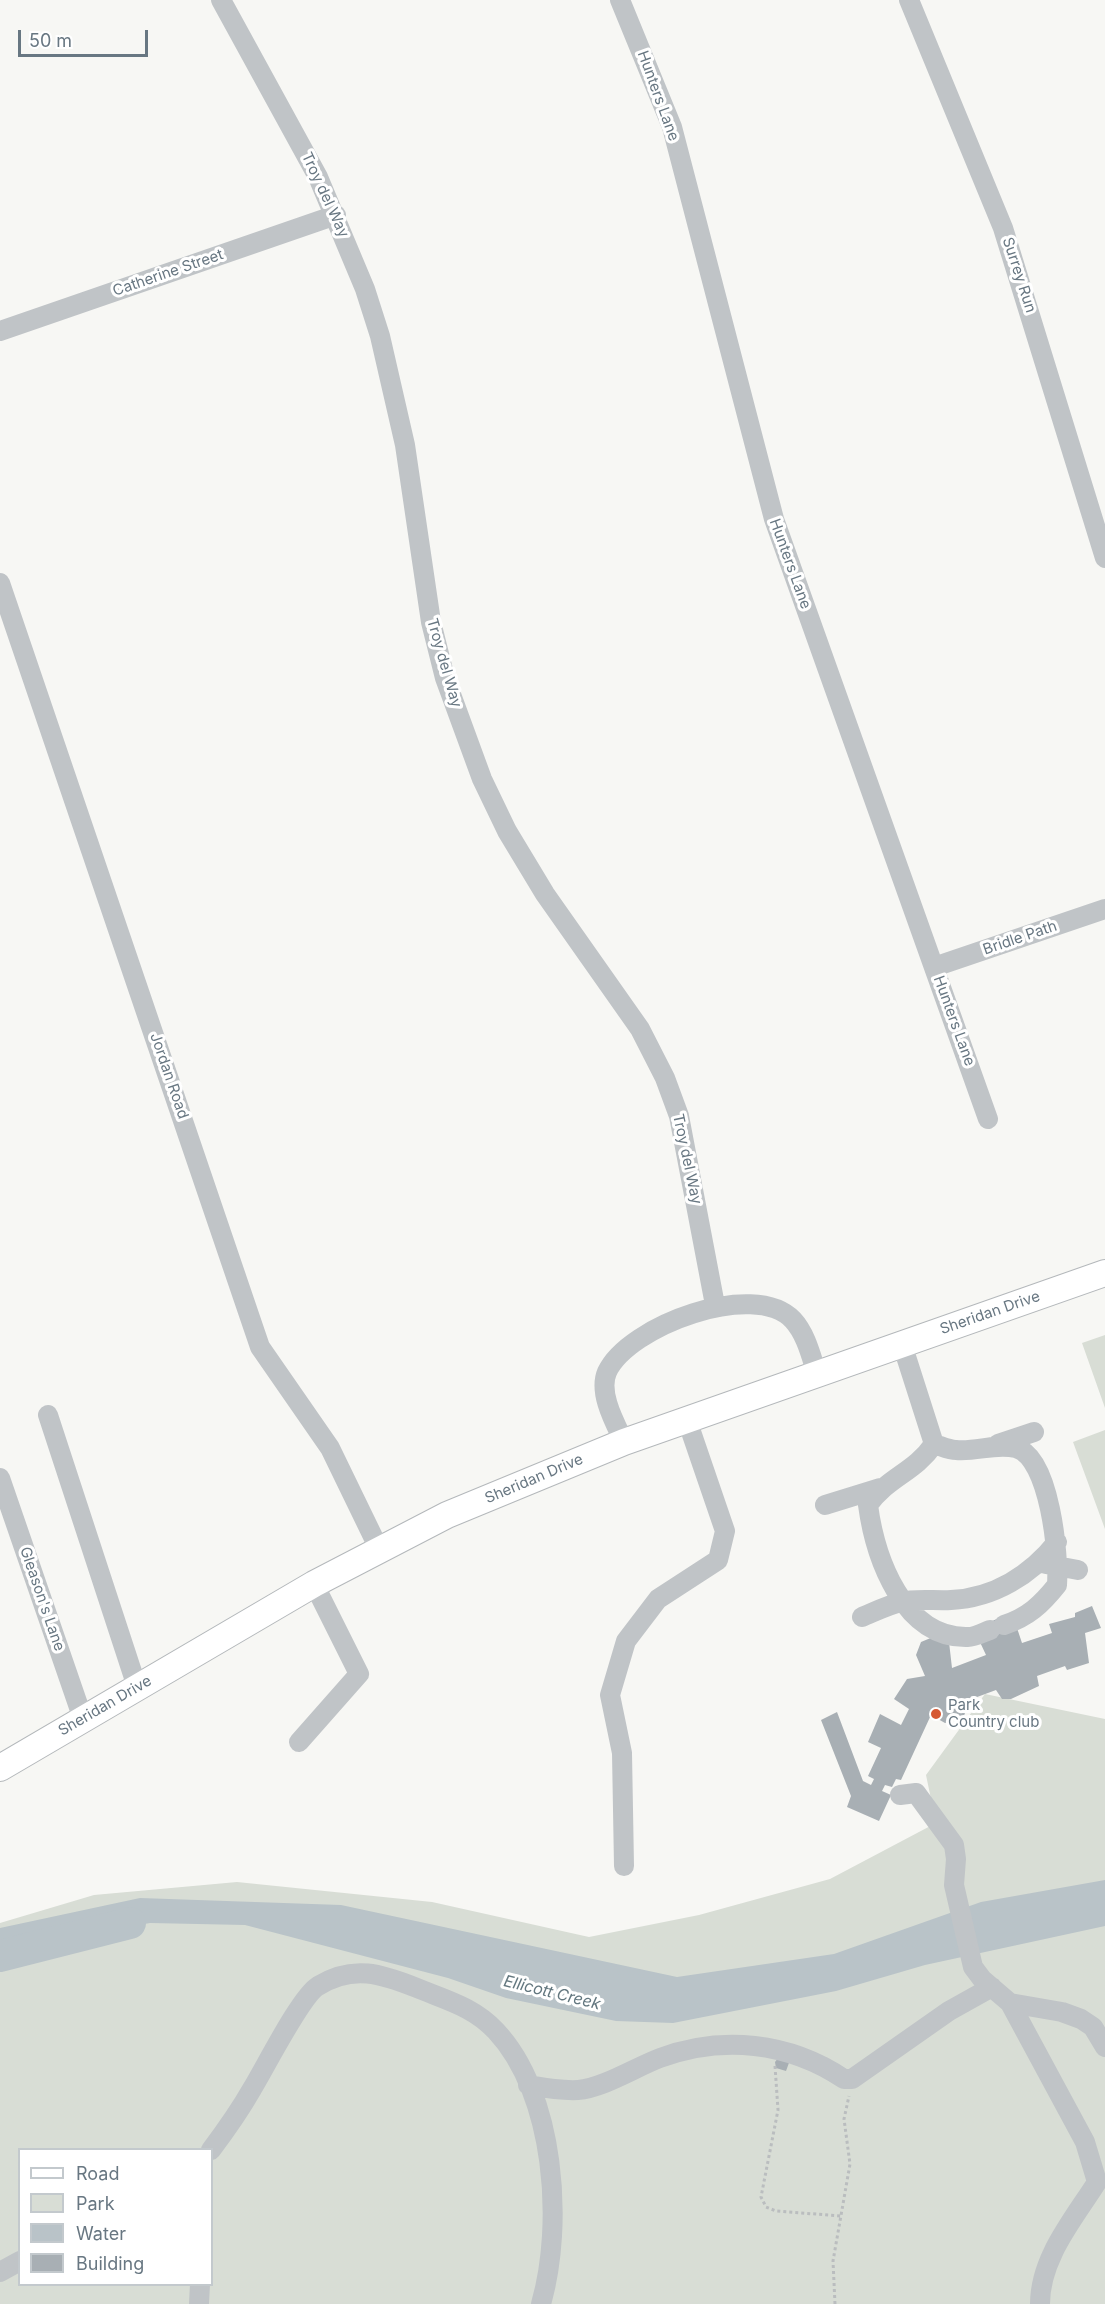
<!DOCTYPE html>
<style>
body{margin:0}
#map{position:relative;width:1105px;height:2304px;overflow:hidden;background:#f7f7f4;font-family:Inter,sans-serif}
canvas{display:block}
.legend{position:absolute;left:18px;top:2148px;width:195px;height:138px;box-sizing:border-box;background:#fff;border:2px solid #c3c9cd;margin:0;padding:8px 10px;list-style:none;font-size:18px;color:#687782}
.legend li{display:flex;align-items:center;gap:12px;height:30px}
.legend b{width:30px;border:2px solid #c3c9cd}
.scale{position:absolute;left:18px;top:30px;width:130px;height:27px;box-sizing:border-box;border:3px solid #687782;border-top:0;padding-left:8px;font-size:18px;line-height:21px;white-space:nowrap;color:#687782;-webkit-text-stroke:4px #fff;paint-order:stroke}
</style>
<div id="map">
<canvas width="1105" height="2304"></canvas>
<ul class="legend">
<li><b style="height:8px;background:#fff"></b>Road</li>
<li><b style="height:16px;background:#d8ddd5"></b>Park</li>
<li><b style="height:16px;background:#b9c3c8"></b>Water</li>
<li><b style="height:16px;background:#a8afb4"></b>Building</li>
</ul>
<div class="scale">50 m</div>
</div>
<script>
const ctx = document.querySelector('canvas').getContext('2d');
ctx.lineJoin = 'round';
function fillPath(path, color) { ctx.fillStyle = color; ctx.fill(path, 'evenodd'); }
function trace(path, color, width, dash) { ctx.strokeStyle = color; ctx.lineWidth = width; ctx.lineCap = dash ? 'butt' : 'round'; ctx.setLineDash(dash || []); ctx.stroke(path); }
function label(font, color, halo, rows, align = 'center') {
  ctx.font = font + ' Inter,sans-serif'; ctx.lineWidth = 6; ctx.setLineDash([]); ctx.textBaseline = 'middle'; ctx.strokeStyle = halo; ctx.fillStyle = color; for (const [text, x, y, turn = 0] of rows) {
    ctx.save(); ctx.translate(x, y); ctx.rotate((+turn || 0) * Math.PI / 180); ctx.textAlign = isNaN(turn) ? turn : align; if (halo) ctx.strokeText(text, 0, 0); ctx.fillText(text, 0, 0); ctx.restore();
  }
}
fillPath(new Path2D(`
 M1105,1335V1408L1082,1343Z
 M1105,1430V1529L1073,1442Z
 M985,1694L1105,1719V2304H0V1923L94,1895L237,1882L432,1902L589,1937L699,1915L830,1879L936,1823L926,1775ZM20,2150H212V2284H20Z`), '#d8ddd5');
fillPath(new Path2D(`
 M1105,1880V1926L925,1965L836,1991L673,2023L616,2021L506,1998L448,1978L245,1925L150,1923L0,1950V1928L140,1898L341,1905L677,1977L834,1954L981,1902Z`), '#b9c3c8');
trace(new Path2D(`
 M0,1956L130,1923`), '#b9c3c8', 32);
fillPath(new Path2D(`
 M1092,1606L1101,1628L1085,1633L1089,1663L1067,1670L1065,1666L1037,1676L1039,1686L1011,1699H1002L996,1690L969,1700L964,1716L945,1723L931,1715L901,1780L896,1779L892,1787L885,1785L882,1791L891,1795L879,1821L847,1807L851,1796L821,1720L837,1712L863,1781L871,1785L874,1779L868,1776L881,1748L868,1742L880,1714L901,1725L909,1709L894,1699L907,1679L925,1676L916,1655L921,1642L933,1637L949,1642L952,1668L986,1655L979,1640L988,1623L1001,1617L1017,1628L1022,1643L1052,1633L1049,1624L1075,1617V1613Z
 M779,2057L790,2060L786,2071L776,2068L775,2062Z`), '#a8afb4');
const major = new Path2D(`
 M0,1768L314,1584L447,1515L624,1442L1105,1273`);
trace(major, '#b4b8bb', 28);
trace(new Path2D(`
 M775,2066L778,2110L761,2197L766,2207L776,2211L841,2216
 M835,2304L833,2261L850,2164L844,2119L849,2096`), '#babdbf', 3, [3, 3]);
trace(new Path2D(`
 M221,0L318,177L365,289L380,336L405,445L431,622L445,678L482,779L507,831L545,894L640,1029L665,1078L679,1116L715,1305
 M620,0L672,127L774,519L988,1119
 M909,0L1003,228L1105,558
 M0,331L336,215
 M0,583L260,1347L330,1448L379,1549
 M934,967L1105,909
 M902,1344L934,1444
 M48,1415L137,1687
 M624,1442C615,1423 598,1393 607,1372C628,1326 754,1279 793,1320C806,1334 811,1356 817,1374
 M998,1444L1034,1432
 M0,1478L83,1719
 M825,1505L880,1488
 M1046,1564L1078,1570
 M862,1617C874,1612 888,1605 901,1602C916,1598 935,1601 951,1600C994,1598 1031,1575 1057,1542
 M990,1630C984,1632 975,1637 968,1637C903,1639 875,1557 868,1505C889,1476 914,1473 934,1444C941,1446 949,1450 956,1450C977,1452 995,1443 1016,1448C1050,1457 1059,1556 1057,1585C1041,1605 1028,1617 1004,1625
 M299,1742L359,1674L314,1584
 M900,1795L916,1793L954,1845L956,1859L954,1885L973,1967L982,1979L1010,2003L1062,2012L1081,2019L1093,2027L1105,2047
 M624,1866L622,1753L610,1695L626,1641L658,1599L718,1560L725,1531L687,1420
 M1010,2003L1085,2142L1097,2182C1073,2220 1040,2258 1040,2304
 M528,2085C545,2088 561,2091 578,2090C603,2088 636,2067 660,2058C722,2035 789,2042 844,2079H852L949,2011L992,1987
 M211,2150C226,2130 240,2110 252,2089C265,2068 301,1996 318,1986C353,1964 382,1974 417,1988C446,2000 474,2007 496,2031C555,2094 564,2224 541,2304
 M0,2272L20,2261
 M199,2304L200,2284`), '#c0c4c7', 20);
trace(major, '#fff', 26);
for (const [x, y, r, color] of [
 [936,1714,6,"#d65934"]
]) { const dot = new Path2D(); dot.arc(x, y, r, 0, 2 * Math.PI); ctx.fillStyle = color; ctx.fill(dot); trace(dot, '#fff', 2); }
label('15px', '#687782', '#fff', [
 ["Hunters Lane",658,96,70],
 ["Troy del Way",325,195,65],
 ["Catherine Street",168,273,-19],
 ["Surrey Run",1019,275,72],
 ["Hunters Lane",790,564,70],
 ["Troy del Way",444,663,74],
 ["Bridle Path",1020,938,-19],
 ["Hunters Lane",954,1021,70],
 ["Jordan Road",169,1076,71],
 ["Troy del Way",687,1159,78],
 ["Sheridan Drive",990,1313,-19],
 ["Sheridan Drive",534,1479,-23],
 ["Gleason's Lane",42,1599,71],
 ["Sheridan Drive",105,1706,-30]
]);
label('15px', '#687782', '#fff', [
 ["Park",948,1705],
 ["Country club",948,1722]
], 'left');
label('italic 16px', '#63777f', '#fff', [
 ["Ellicott Creek",552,1993,14]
]);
</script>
